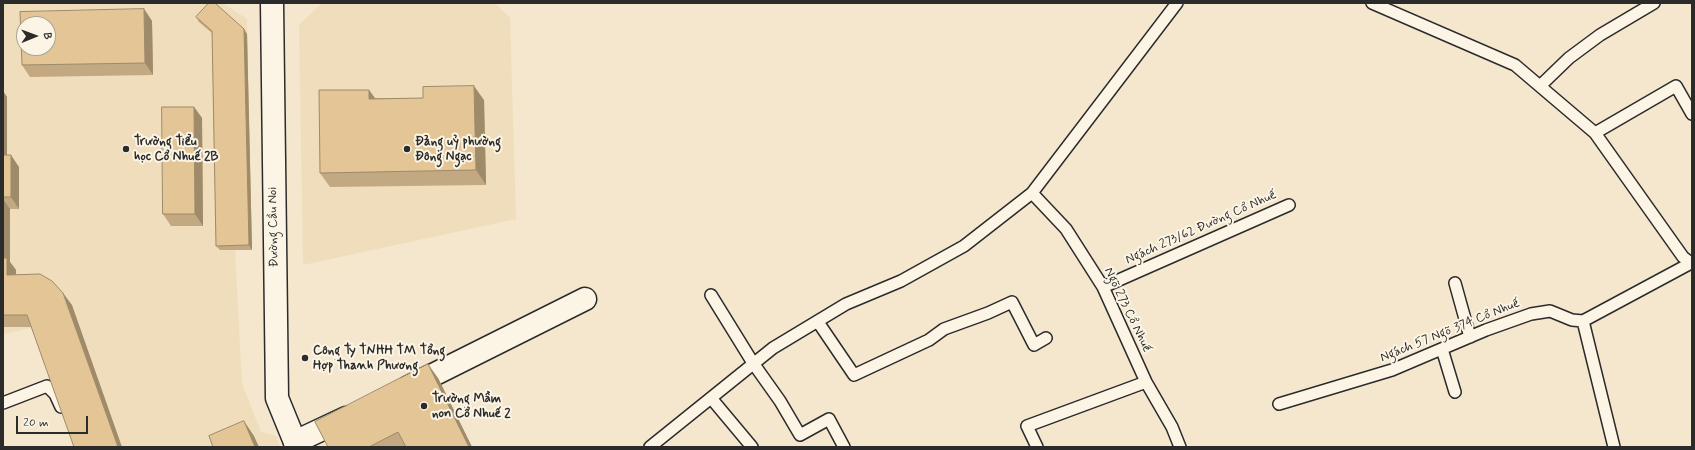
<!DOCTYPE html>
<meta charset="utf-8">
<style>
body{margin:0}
#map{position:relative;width:1695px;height:450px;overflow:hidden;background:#f4e7cd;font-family:Mynerve,sans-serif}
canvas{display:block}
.frame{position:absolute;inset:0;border:4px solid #2b2b2b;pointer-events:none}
.north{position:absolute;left:16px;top:16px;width:40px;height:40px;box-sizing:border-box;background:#fcf5e5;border:1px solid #a8a49b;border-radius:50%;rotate:89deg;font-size:11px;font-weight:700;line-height:16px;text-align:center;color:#2b2b2b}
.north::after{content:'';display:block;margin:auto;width:14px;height:18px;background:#2b2b2b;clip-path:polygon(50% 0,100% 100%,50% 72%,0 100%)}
.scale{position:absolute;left:16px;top:416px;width:72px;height:18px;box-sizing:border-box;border:2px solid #2b2b2b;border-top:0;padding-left:5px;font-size:12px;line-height:14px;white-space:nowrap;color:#2b2b2b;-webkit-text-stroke:3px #fcf5e5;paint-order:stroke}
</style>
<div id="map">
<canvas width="1695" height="450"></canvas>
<div class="frame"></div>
<div class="north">B</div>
<div class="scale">20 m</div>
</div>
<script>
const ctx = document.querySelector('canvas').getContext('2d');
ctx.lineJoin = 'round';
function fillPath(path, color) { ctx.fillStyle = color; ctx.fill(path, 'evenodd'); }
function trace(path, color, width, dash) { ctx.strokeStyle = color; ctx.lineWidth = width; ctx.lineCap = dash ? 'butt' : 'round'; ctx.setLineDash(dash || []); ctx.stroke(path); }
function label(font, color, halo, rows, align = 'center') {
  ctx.font = font + ' Mynerve,sans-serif'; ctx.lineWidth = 4; ctx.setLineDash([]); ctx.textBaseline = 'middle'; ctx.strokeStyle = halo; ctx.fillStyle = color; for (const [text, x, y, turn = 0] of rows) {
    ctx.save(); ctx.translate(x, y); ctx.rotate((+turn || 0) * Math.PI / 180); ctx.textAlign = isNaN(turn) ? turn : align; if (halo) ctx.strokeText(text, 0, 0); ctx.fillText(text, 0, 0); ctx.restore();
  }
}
fillPath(new Path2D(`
 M49,3H223L247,19L252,250H235L242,384L261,432L276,436L280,447H78L35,327L3,334V4ZM24,24H48V48H24Z
 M322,3H495L510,18L516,219L303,265L299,25Z`), '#efddbc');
const lane = new Path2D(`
 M1372,3L1515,65L1595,133L1683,257L1692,264
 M1540,86L1569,58L1600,35L1654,3
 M1595,133L1676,86L1692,114
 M1032,193L1066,229L1103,287L1146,382L1172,427L1180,447
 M1455,283L1470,337
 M1103,287L1289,205
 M711,295L753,363L780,401L800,435L829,419L844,447
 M1583,321L1614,447
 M818,322L854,375L929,340L944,329L988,313L1012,302L1034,345L1046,338
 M1442,349L1455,392
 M711,398L752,447
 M3,403L47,386L55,394L61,407
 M1279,404L1392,370L1486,330L1531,314L1550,311L1572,320L1583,321L1691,263
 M650,447L773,348L846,304L901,281L964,246L1032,193L1177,3
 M1037,447L1027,426L1146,382`);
const street = new Path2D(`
 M409,387L585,299
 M295,442L346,418`);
const secondary = new Path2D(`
 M272,3L277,398L297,447`);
trace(lane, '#2b2b2b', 14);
trace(street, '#2b2b2b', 25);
trace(secondary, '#2b2b2b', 25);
trace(lane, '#fcf5e5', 11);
trace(street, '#fcf5e5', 22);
trace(secondary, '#fcf5e5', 22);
fillPath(new Path2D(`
 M144,9L152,21L153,75L30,77L22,65Z
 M196,17L247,34L252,250H220L216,246L212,33L199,22Z
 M369,90L375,98L484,100L486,185L330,187L320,173Z
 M3,91L7,97V155L19,167V209H10V262L16,270V275L72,305L31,327H3Z
 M194,107L202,118L203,226H171L163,214Z
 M438,378L472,447H328Z`), '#c3a981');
fillPath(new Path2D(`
 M144,9L152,21L153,75L145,63Z
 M244,29L247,34L252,250L249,245Z
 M474,86L484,100L486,185L476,170Z
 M369,90L379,104L369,99Z
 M3,91L7,97V167L3,161Z
 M194,107L202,118L203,226L195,214Z
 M11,155L19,167V209L11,197Z
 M3,199L10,209V262L16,270V287L7,275V262L3,256Z
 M63,293L72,305L122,447H118Z
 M428,364L438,378L472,447H469Z
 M244,421L254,436L259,447H255Z`), '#9f8a69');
const building = new Path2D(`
 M209,3H215L244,29L249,245L216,246L212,31L196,17Z
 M144,9L145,63L22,65L20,12ZM24,24H48V48H24Z
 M474,86L476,170L320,173L319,90H369V99L423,98V87Z
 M162,107H194L195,214H163Z
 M3,155H11V197H3Z
 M3,258H7V275L40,274L52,281L63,293L118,447H74L27,315H3Z
 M428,364L469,447H406L398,432L369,447H328L315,422Z
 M244,421L255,447H213L209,436Z`);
fillPath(building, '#e3c596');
trace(building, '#9f8a69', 1);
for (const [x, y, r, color] of [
 [126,149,4,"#2b2b2b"],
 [407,149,4,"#2b2b2b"],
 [305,358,4,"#2b2b2b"],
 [424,406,4,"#2b2b2b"]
]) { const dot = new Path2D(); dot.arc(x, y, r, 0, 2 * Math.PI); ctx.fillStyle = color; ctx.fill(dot); trace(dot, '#fcf5e5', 1.5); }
label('bold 13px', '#2b2b2b', '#fcf5e5', [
 ["Trường Tiểu",134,142],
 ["học Cổ Nhuế 2B",134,157],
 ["Đảng uỷ phường",415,142],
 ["Đông Ngạc",415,157],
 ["Công Ty TNHH TM Tổng",313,351],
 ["Hợp Thanh Phương",313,366],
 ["Trường Mầm",432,399],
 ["non Cổ Nhuế 2",432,414]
], 'left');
label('13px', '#2b2b2b', '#fcf5e5', [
 ["Đường Cầu Noi",274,227,-91],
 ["Ngách 273/62 Đường Cổ Nhuế",1201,228,-24],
 ["Ngõ 273 Cổ Nhuế",1127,310,64],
 ["Ngách 57 Ngõ 374 Cổ Nhuế",1450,331,-22]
]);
</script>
